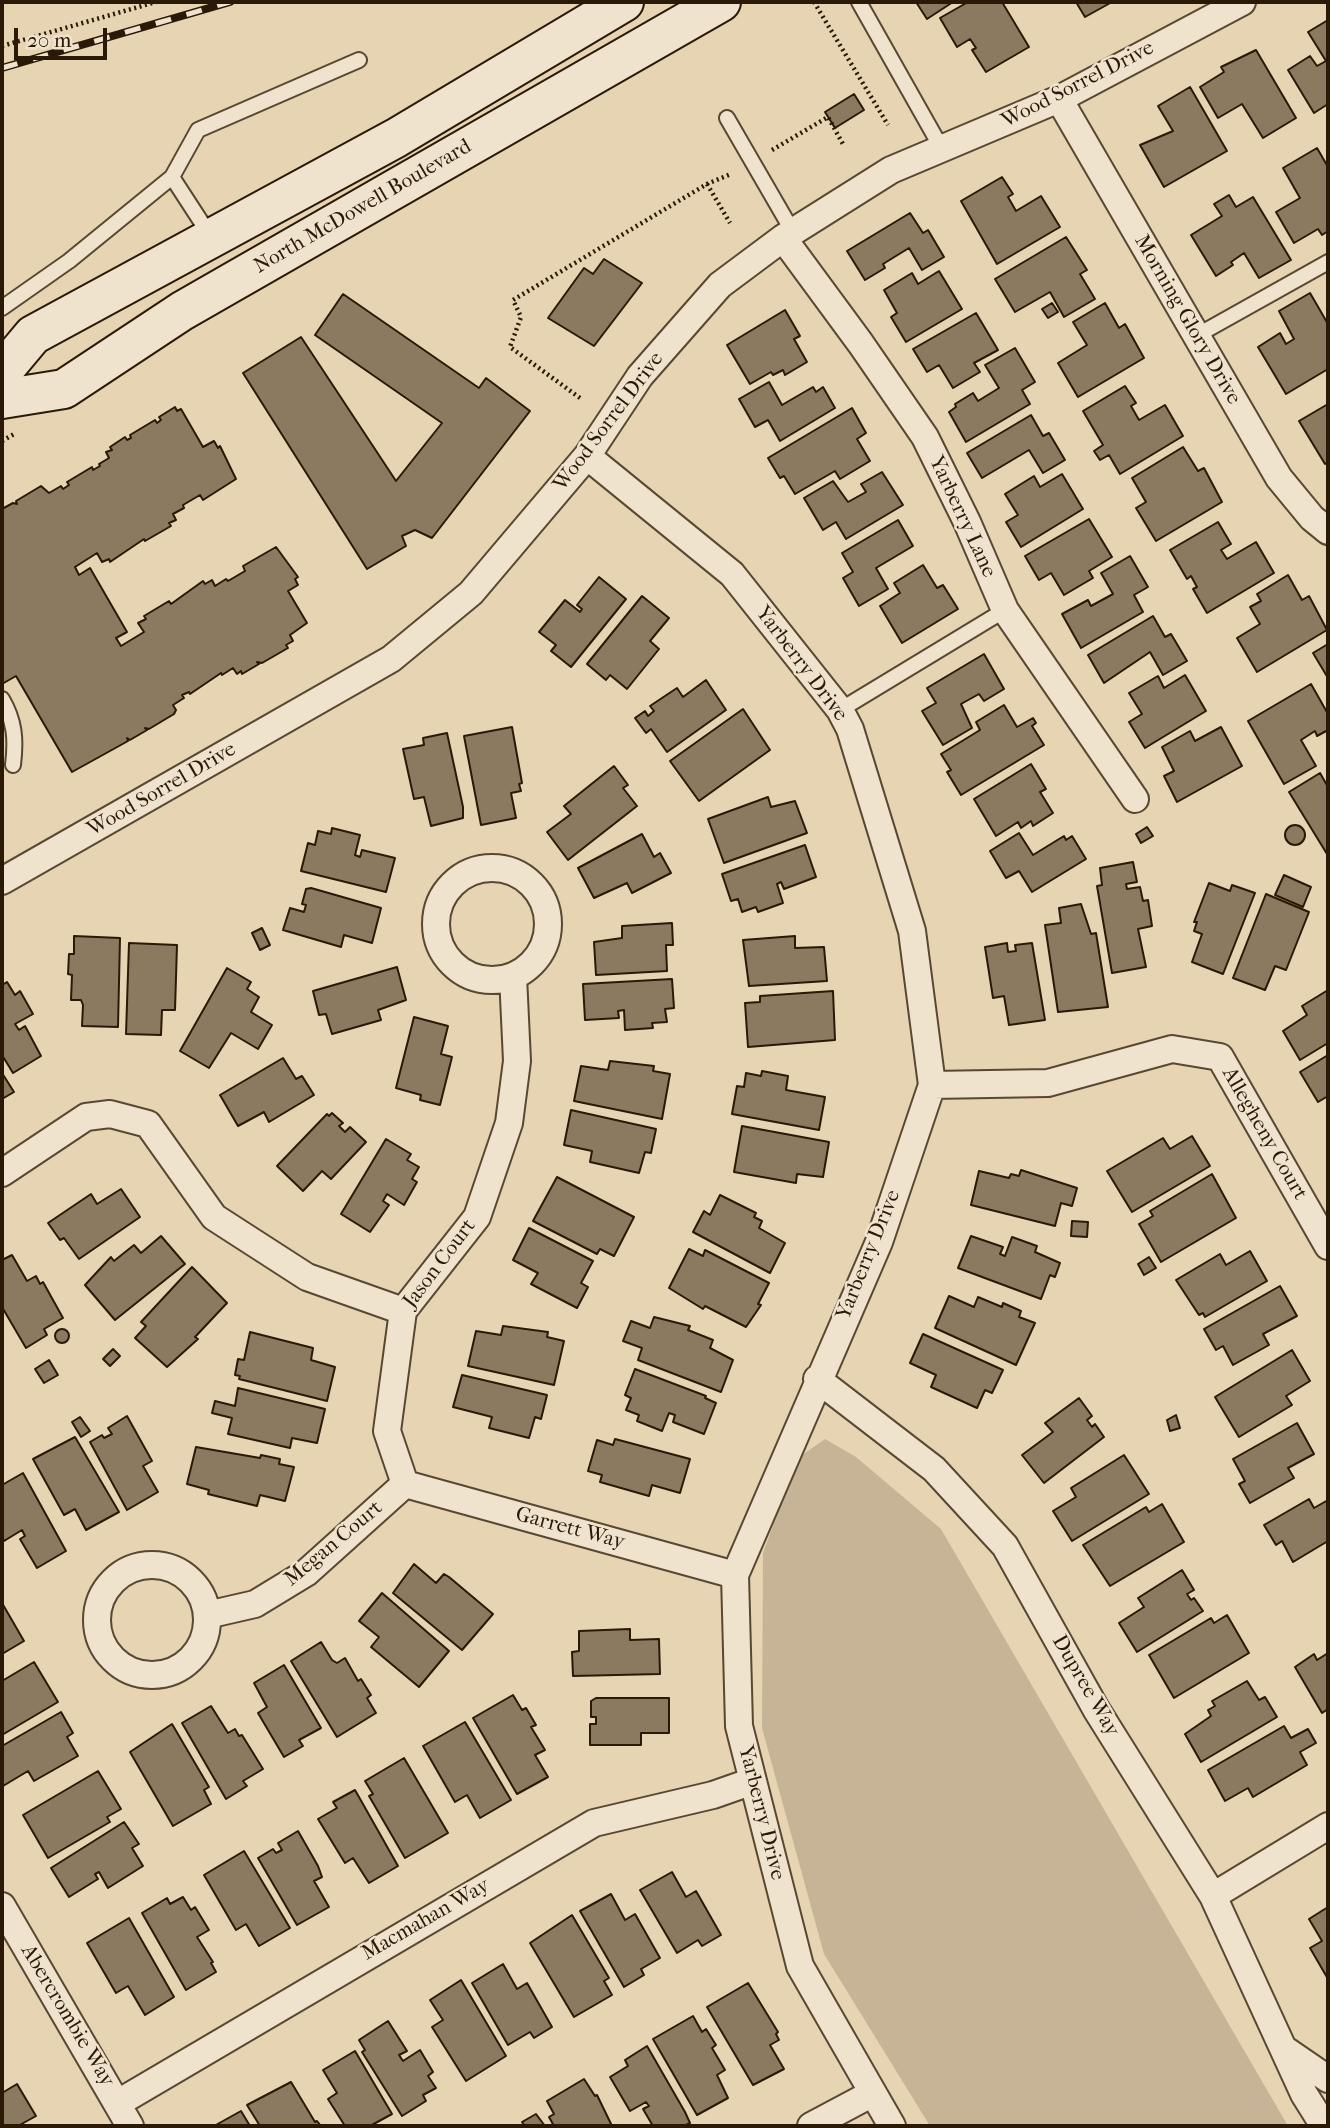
<!DOCTYPE html>
<style>
body{margin:0}
#map{position:relative;width:1330px;height:2128px;overflow:hidden;background:#e7d4b3;font-family:"IM FELL French Canon",serif}
canvas{display:block}
.frame{position:absolute;inset:0;border:4px solid #2a1906;pointer-events:none}
.scale{position:absolute;left:14px;top:28px;width:93px;height:32px;box-sizing:border-box;border:4px solid #2a1906;border-top:0;padding-left:9px;font-size:21px;line-height:24px;white-space:nowrap;color:#2a1906;-webkit-text-stroke:5px #efe3ce;paint-order:stroke}
</style>
<div id="map">
<canvas width="1330" height="2128"></canvas>
<div class="frame"></div>
<div class="scale">20 m</div>
</div>
<script>
const ctx = document.querySelector('canvas').getContext('2d');
ctx.lineJoin = 'round';
function fillPath(path, color) { ctx.fillStyle = color; ctx.fill(path, 'evenodd'); }
function trace(path, color, width, dash) { ctx.strokeStyle = color; ctx.lineWidth = width; ctx.lineCap = dash ? 'butt' : 'round'; ctx.setLineDash(dash || []); ctx.stroke(path); }
function label(font, color, halo, rows, align = 'center') {
  ctx.font = font + ' "IM FELL French Canon",serif'; ctx.lineWidth = 5; ctx.setLineDash([]); ctx.textBaseline = 'middle'; ctx.strokeStyle = halo; ctx.fillStyle = color; for (const [text, x, y, turn = 0] of rows) {
    ctx.save(); ctx.translate(x, y); ctx.rotate((+turn || 0) * Math.PI / 180); ctx.textAlign = isNaN(turn) ? turn : align; if (halo) ctx.strokeText(text, 0, 0); ctx.fillText(text, 0, 0); ctx.restore();
  }
}
fillPath(new Path2D(`
 M825,1439L856,1457L941,1529L1288,2126H930L824,1954L762,1728L763,1553L798,1458Z`), '#c7b496');
const building = new Path2D(`
 M916,2H953L927,19Z
 M968,2H1002L1029,47L986,72L972,50L976,48L970,39L957,47L940,18Z
 M1076,2H1112L1085,17Z
 M1328,20V104L1314,113L1288,70L1310,56L1317,66L1326,61L1308,32Z
 M1256,50L1296,118L1263,138L1242,104L1218,118L1200,87L1224,72L1221,67Z
 M1190,87L1227,151L1164,187L1140,145L1173,131L1158,106Z
 M854,94L864,110L835,128L825,112Z
 M1317,148L1328,167V231L1322,235L1318,229L1294,243L1276,212L1300,198L1283,168Z
 M1002,177L1013,194L1008,197L1016,211L1041,196L1060,227L997,264L961,201Z
 M1229,195L1236,207L1253,197L1291,260L1259,278L1244,253L1231,262L1233,265L1216,276L1191,235L1222,216L1214,204Z
 M910,213L923,233L928,230L944,257L922,270L909,248L883,264L885,268L865,280L847,251Z
 M1066,237L1087,270L1080,274L1095,299L1064,317L1050,292L1015,312L995,279Z
 M604,259L642,283L594,346L548,318L584,268L593,274Z
 M939,271L962,309L906,342L891,317L897,313L884,290L912,273L918,284Z
 M1310,293L1328,324V369L1286,394L1258,347L1280,333L1286,344L1294,339L1279,311Z
 M343,294L479,388L486,378L530,411L432,538L415,530L402,536L406,546L367,569L243,373L301,337L396,481L442,423L315,335Z
 M1052,303L1058,312L1048,318L1042,309Z
 M1105,303L1119,328L1125,324L1144,358L1078,397L1058,363L1087,345L1073,322Z
 M785,310L800,336L794,339L807,362L785,375L783,370L773,375L771,372L750,384L727,345Z
 M976,313L998,350L974,363L980,372L953,388L939,365L927,372L913,349Z
 M1015,348L1035,382L1022,390L1030,404L966,442L949,412L956,407L955,404L973,393L978,401L999,388L985,365Z
 M769,382L782,405L813,387L816,392L823,387L835,408L780,441L768,420L755,427L739,399Z
 M1125,386L1136,403L1131,406L1139,420L1165,405L1183,436L1120,474L1109,455L1100,460L1094,451L1103,445L1083,411Z
 M1328,404V462L1325,464L1299,421Z
 M175,407L177,411L181,409L203,447L214,441L218,448L220,446L236,479L203,500L200,495L183,505L184,508L173,514L176,520L169,523L171,526L145,541L144,539L110,562L109,559L102,562L97,553L75,567L79,575L90,568L127,632L116,638L121,646L144,632L138,623L146,619L144,616L169,601L171,604L203,581L205,584L212,580L215,586L226,579L228,581L245,571L243,566L276,547L298,577L295,579L298,585L288,591L307,623L290,635L293,641L286,645L288,648L262,663L257,662L259,664L242,674L241,671L237,674L233,668L222,675L221,673L190,694L189,692L182,695L184,698L173,705L176,710L174,714L149,729L145,728L147,730L130,740L127,738L128,741L72,772L16,676L2,684V509L13,503L17,504L16,501L41,486L49,493L61,486L63,489L69,485L67,482L92,467L93,470L100,466L99,464L109,458L106,452L112,450L110,447L125,437L127,440L131,438L130,435L155,420L157,423L161,420L159,417Z
 M852,408L866,433L857,439L870,461L840,479L835,471L795,494L784,476L780,478L768,458Z
 M1031,415L1043,436L1049,433L1065,460L1043,473L1029,450L982,478L967,453Z
 M1183,447L1198,471L1204,468L1222,502L1156,541L1136,508L1146,502L1132,478Z
 M882,472L903,505L846,539L836,522L823,530L804,498L833,481L848,502L866,492L861,484Z
 M1062,474L1083,509L1021,547L1006,522L1018,515L1005,494L1034,476L1040,487Z
 M1089,519L1112,557L1089,571L1093,578L1064,595L1051,573L1039,580L1025,556Z
 M898,520L913,546L876,568L888,589L859,606L843,578L853,572L842,553Z
 M1218,522L1231,544L1221,550L1227,559L1256,542L1274,573L1207,613L1193,589L1197,587L1191,576L1187,579L1170,550Z
 M1130,556L1148,587L1134,595L1143,612L1081,648L1062,614L1088,600L1091,606L1113,594L1101,573Z
 M923,565L937,588L943,585L958,609L902,643L880,606L900,593L894,583Z
 M1288,575L1302,600L1309,596L1327,630L1257,672L1237,638L1260,624L1250,607L1261,601L1257,594Z
 M599,577L626,599L571,667L551,651L556,645L539,632L565,600L580,612L582,609L577,605Z
 M642,596L669,618L650,641L659,649L627,689L610,675L606,680L587,664Z
 M1153,616L1165,637L1171,634L1187,661L1163,675L1150,652L1104,683L1088,655Z
 M1328,644V678L1313,653Z
 M984,654L1004,689L984,701L979,694L961,704L972,728L943,745L922,711L936,703L927,688Z
 M1185,675L1206,711L1145,748L1129,722L1142,714L1129,693L1158,676L1164,688Z
 M706,680L726,710L667,752L651,729L646,733L635,718L645,711L648,716L654,711L650,706L677,688L683,697Z
 M1311,684L1328,714V730L1317,736L1315,731L1301,740L1316,766L1284,784L1248,721Z
 M1004,705L1017,727L1033,718L1036,723L1032,726L1044,745L961,795L947,772L951,770L941,754L980,730L976,722Z
 M743,709L770,750L699,801L670,761Z
 M512,727L522,783L519,784L521,791L511,793L516,818L481,825L464,736Z
 M1221,727L1242,766L1177,802L1164,776L1174,771L1162,747L1190,731L1195,741Z
 M447,733L463,807V818L431,826L424,797L414,799L403,749L424,745L423,738Z
 M1031,764L1046,789L1040,792L1053,813L1033,826L1031,821L1021,828L1018,822L996,836L974,799Z
 M614,766L628,785L623,788L637,806L568,860L547,832L571,814L564,806Z
 M1320,773L1328,787L1327,854L1289,792Z
 M768,797L771,807L795,801L807,833L724,863L708,819Z
 M1285 835a10 10 0 1 1 20 0a10 10 0 1 1-20 0Z
 M1147,827L1153,836L1141,843L1136,834Z
 M332,828L360,835L355,855L360,857L362,850L395,858L386,892L301,871L308,843L315,845L318,831L331,834Z
 M1019,833L1033,855L1064,836L1066,840L1072,836L1086,859L1032,892L1019,871L1006,878L990,851Z
 M642,834L654,857L660,853L671,873L632,893L627,883L594,898L578,868Z
 M805,845L816,877L784,889L781,882L777,884L783,903L758,912L756,907L742,912L738,899L731,901L722,874Z
 M1133,862L1137,882L1126,884L1127,889L1140,887L1143,901L1148,900L1152,926L1138,929L1146,967L1112,973L1097,886L1102,885L1100,868Z
 M1284,875L1311,887L1303,907L1275,895Z
 M1209,883L1230,891L1232,885L1255,893L1223,974L1192,962L1202,934L1194,931L1197,922H1194Z
 M311,888L381,908L372,943L344,935L341,947L283,930L290,908L304,912L306,905L302,904L306,889Z
 M1266,894L1309,912L1286,970L1275,966L1265,990L1233,978Z
 M1081,904L1091,934L1096,933L1108,1007L1058,1012L1045,925L1061,923L1059,908Z
 M672,923L673,945H666L667,971L596,975L594,942L622,938V926Z
 M262,928L270,945L260,950L252,933Z
 M74,936L120,938L118,1027L82,1026L83,1005L81,1000H71L72,975L68,974L69,954H74Z
 M795,936V948L824,947L827,981L749,986L743,940Z
 M129,943L177,945L175,1010H162L161,1035L126,1034Z
 M1007,943L1008,952L1016,951L1015,945L1032,943L1045,1020L1009,1025L1004,996L993,998L985,947Z
 M397,967L406,1000L378,1010L381,1020L332,1034L326,1014L319,1015L313,991Z
 M227,968L251,982L247,989L259,997L251,1012L272,1025L258,1049L231,1033L209,1068L180,1051Z
 M672,979L674,1008L665,1009L667,1022L652,1023L653,1028L625,1030L624,1010L618,1011L619,1018L585,1020L583,984Z
 M7,982L15,995L20,991L33,1014L15,1024L19,1030L25,1026L41,1056L13,1073L2,1055V985Z
 M1328,990V1043L1300,1060L1283,1031L1307,1015L1302,1006Z
 M833,991L835,1040L748,1047L745,1003L760,1002V996Z
 M414,1017L448,1026L441,1054L452,1057L440,1105L420,1100L421,1095L396,1088Z
 M1328,1055V1096L1318,1102L1300,1072Z
 M283,1058L296,1079L302,1076L314,1095L269,1122L264,1112L238,1126L220,1095Z
 M610,1061L654,1066L653,1071L670,1074L662,1119L574,1101L581,1066L608,1070Z
 M762,1071L788,1076L786,1090L825,1097L819,1130L732,1114L737,1086L744,1087L746,1073L761,1076Z
 M2,1073L14,1092L2,1099Z
 M571,1110L656,1129L651,1153L645,1152L639,1173L590,1162L592,1151L564,1145Z
 M332,1113L343,1123L339,1126L345,1132L350,1127L366,1142L331,1179L322,1171L303,1191L277,1166L327,1114L329,1116Z
 M742,1126L829,1142L823,1177L797,1174L796,1183L734,1172Z
 M1192,1136L1210,1166L1132,1212L1107,1171L1163,1138L1170,1149Z
 M386,1139L411,1154L407,1160L419,1167L412,1179L417,1182L404,1205L387,1194L383,1201L389,1205L370,1232L341,1214Z
 M1021,1170L1077,1188L1072,1206L1061,1203L1055,1226L971,1205L979,1171L1009,1178L1011,1174L1019,1176Z
 M1212,1174L1236,1218L1161,1262L1139,1224L1153,1216L1150,1211Z
 M557,1177L634,1217L614,1256L600,1249L597,1254L533,1221Z
 M121,1189L140,1217L79,1259L64,1238L60,1240L48,1223L91,1194L97,1204Z
 M720,1195L756,1213L754,1217L762,1221L759,1228L785,1243L770,1273L693,1232L704,1211L710,1215Z
 M1072,1221L1088,1222L1087,1237L1071,1236Z
 M529,1228L593,1261L581,1283L588,1287L577,1308L531,1284L538,1273L513,1260Z
 M161,1236L185,1264L115,1320L85,1285L111,1257L114,1261L134,1245L141,1253Z
 M971,1236L1003,1247L1000,1254L1005,1256L1012,1237L1037,1246L1035,1252L1060,1263L1055,1277L1050,1275L1041,1299L958,1268Z
 M689,1249L703,1256L705,1250L769,1283L758,1304L761,1305L746,1327L705,1306L703,1309L669,1288Z
 M1250,1251L1267,1281L1205,1317L1203,1313L1199,1315L1176,1280L1220,1254L1226,1265Z
 M12,1255L27,1281L36,1276L40,1284L43,1282L63,1318L44,1329L47,1335L26,1348L2,1307V1260Z
 M1149,1257L1156,1268L1144,1275L1138,1264Z
 M192,1267L227,1303L195,1337L198,1339L167,1367L135,1338L146,1326L141,1322Z
 M1280,1286L1297,1316L1263,1334L1269,1345L1233,1365L1223,1346L1216,1350L1204,1329Z
 M949,1296L974,1307L978,1297L1002,1307L1003,1303L1021,1311L1019,1317L1035,1323L1016,1365L935,1328Z
 M654,1317L690,1326L688,1330L713,1340L710,1348L733,1360L721,1392L638,1360L642,1348L623,1341L631,1321L650,1328Z
 M503,1326L548,1332L547,1337L564,1341L554,1385L468,1366L476,1331L501,1335Z
 M55 1336a7 7 0 1 1 14 0a7 7 0 1 1-14 0Z
 M250,1332L313,1348L311,1360L335,1367L327,1401L239,1379L240,1376L235,1375L238,1359L244,1360Z
 M923,1334L1003,1370L992,1393L985,1390L977,1408L931,1387L936,1375L910,1363Z
 M113,1349L120,1356L110,1366L103,1359Z
 M1292,1350L1310,1381L1286,1396L1292,1405L1239,1437L1215,1397Z
 M49,1360L58,1375L44,1383L35,1369Z
 M635,1369L706,1396L705,1398L716,1403L704,1434L673,1422L675,1415L669,1413L662,1431L637,1421L639,1415L626,1410L631,1398L625,1395Z
 M462,1375L547,1395L541,1419L535,1417L529,1438L489,1428L492,1417L453,1407Z
 M238,1388L325,1409L317,1443L292,1438L290,1448L228,1434L232,1418L212,1413L215,1401L235,1406Z
 M1079,1398L1092,1416L1087,1420L1092,1427L1095,1424L1104,1437L1044,1483L1022,1455L1053,1432L1045,1423Z
 M1176,1415L1180,1428L1170,1431L1167,1420Z
 M127,1416L152,1461L143,1466L158,1492L127,1510L90,1442L102,1435L104,1438L112,1434L108,1428Z
 M80,1417L90,1431L81,1437L72,1422Z
 M1297,1423L1314,1454L1288,1468L1294,1478L1250,1503L1239,1484L1245,1481L1233,1459Z
 M75,1437L119,1512L86,1530L75,1509L64,1515L33,1459Z
 M615,1439L690,1459L680,1493L652,1485L649,1496L600,1482L602,1475L588,1471L597,1440L613,1445Z
 M196,1447L260,1458L261,1455L280,1459L279,1464L294,1467L285,1501L260,1495L257,1506L208,1494L209,1490L187,1484Z
 M1124,1455L1149,1494L1072,1541L1053,1511L1076,1497L1071,1488Z
 M23,1473L66,1551L37,1568L20,1539L25,1536L22,1530L4,1541L2,1536V1485Z
 M1309,1499L1314,1508L1328,1500V1541L1293,1562L1282,1541L1276,1545L1264,1525Z
 M1162,1504L1184,1542L1110,1586L1083,1545L1146,1507L1149,1512Z
 M414,1564L436,1583L444,1574L449,1577L493,1614L462,1650L393,1593Z
 M1182,1570L1194,1590L1187,1594L1191,1600L1194,1598L1203,1611L1137,1652L1119,1623L1144,1607L1138,1598Z
 M382,1593L449,1651L419,1687L371,1647L379,1637L359,1621Z
 M2,1603L24,1641L2,1654Z
 M1227,1615L1249,1653L1174,1698L1149,1655L1211,1618L1214,1623Z
 M630,1629V1640L659,1639L660,1674L573,1676L572,1652L579,1651V1631Z
 M321,1642L332,1660L337,1663L345,1658L358,1681L361,1679L371,1695L367,1698L376,1713L337,1737L291,1661Z
 M1328,1653V1709L1322,1713L1295,1667L1314,1654L1317,1660Z
 M34,1662L58,1702L2,1735V1681Z
 M284,1665L321,1728L299,1740L303,1746L284,1757L258,1713L267,1707L254,1683Z
 M1247,1681L1259,1700L1265,1697L1277,1717L1201,1762L1185,1734L1211,1716L1208,1710L1215,1706L1212,1701Z
 M513,1695L522,1710L526,1708L536,1725L531,1727L545,1750L535,1755L548,1777L517,1794L473,1718Z
 M596,1698H669V1733H641V1745H590V1724H596V1717H591V1701Z
 M211,1706L228,1733L235,1729L239,1736L242,1735L263,1769L243,1781L247,1786L226,1799L182,1723Z
 M61,1712L73,1733L67,1737L78,1756L34,1781L28,1771L3,1786L2,1746Z
 M465,1722L511,1800L480,1818L467,1795L455,1802L423,1746Z
 M172,1724L209,1787L204,1790L211,1804L173,1826L130,1752Z
 M1284,1726L1291,1738L1308,1729L1316,1743L1300,1752L1307,1765L1253,1797L1248,1788L1225,1801L1208,1770Z
 M404,1758L448,1833L405,1858L369,1796L373,1794L365,1781Z
 M98,1771L121,1809L107,1817L110,1822L48,1858L23,1815Z
 M355,1790L398,1866L369,1883L353,1858L345,1863L318,1819L337,1808L333,1802Z
 M124,1822L139,1844L132,1848L143,1866L108,1888L99,1872L95,1874L98,1879L69,1897L51,1868Z
 M298,1831L318,1866L322,1877L314,1881L329,1907L297,1925L258,1858L273,1849L276,1853L282,1850L278,1843Z
 M244,1851L290,1928L259,1946L246,1924L236,1930L204,1875Z
 M672,1872L686,1897L696,1891L721,1935L702,1946L698,1940L677,1953L640,1890Z
 M611,1894L625,1920L635,1914L660,1958L641,1969L644,1975L624,1987L580,1911Z
 M183,1897L191,1910L195,1907L209,1930L197,1937L213,1962L211,1963L216,1972L186,1990L142,1913L167,1898L170,1904Z
 M1328,1907V1979L1310,1948L1322,1941L1309,1919Z
 M572,1915L609,1978L604,1981L612,1995L574,2017L530,1943Z
 M129,1918L174,1997L145,2015L128,1986L116,1993L87,1943Z
 M503,1964L517,1989L527,1983L552,2027L534,2038L530,2032L508,2045L472,1983Z
 M461,1980L506,2056L466,2081L432,2027L443,2020L430,2000Z
 M748,1983L778,2032L776,2034L779,2040L770,2045L784,2069L753,2085L707,2007Z
 M693,2016L702,2032L706,2029L716,2045L712,2048L725,2070L717,2075L728,2098L697,2115L653,2039Z
 M388,2021L407,2051L399,2055L403,2061L420,2050L433,2072L428,2076L436,2088L423,2095L426,2101L402,2116L362,2052L365,2050L359,2040Z
 M647,2046L685,2112L690,2123L684,2126H653L643,2109L649,2106L646,2102L630,2111L610,2077L628,2066L625,2060Z
 M355,2051L392,2114L370,2126H345L328,2099L337,2093L323,2070Z
 M584,2079L595,2096L597,2095L612,2126H554L549,2117L554,2114L547,2101Z
 M291,2082L315,2122L317,2121L321,2126H260L247,2105Z
 M17,2084L36,2116L18,2126H2V2093Z
 M241,2111L250,2126H214Z
 M536,2114L545,2126H525L522,2122Z`);
fillPath(building, '#8c7a60');
trace(building, '#2a1906', 2);
const service = new Path2D(`
 M859,2L942,149
 M727,118L793,232
 M172,177L211,237
 M2,308L69,261L172,177L198,130L359,60
 M1196,336L1328,262
 M2,699C15,721 16,740 13,765
 M840,710L1005,610`);
const minor = new Path2D(`
 M1059,99L1279,478L1312,518L1328,531
 M783,238L861,344L925,437L967,522L1005,610L1135,799
 M587,456L732,574L840,710L850,729L912,931L932,1085L879,1242L735,1575L739,1726L800,1966L892,2126
 M436 924a56 56 0 1 1 112 0a56 56 0 1 1-112 0Z
 M2,881L391,659L471,593L587,456L640,376L720,285L783,238L891,170L1059,99L1242,2
 M932,1085L1048,1083L1172,1049L1220,1057L1328,1246
 M2,1173L86,1117L110,1114L148,1124L214,1217L307,1277L403,1311
 M817,1379L934,1469L1005,1546L1096,1709L1213,1896L1304,2094L1324,2126
 M405,1484L387,1431L403,1311L477,1217L509,1123L517,1061L513,976
 M405,1484L735,1575
 M97 1620a55 55 0 1 1 110 0a55 55 0 1 1-110 0Z
 M207,1615L255,1604L306,1573L405,1484
 M1213,1896L1328,1826
 M2,1906L130,2126
 M1284,2049L1328,2079
 M118,2103L594,1823L713,1795L753,1781
 M811,2126L873,2093`);
const secondary = new Path2D(`
 M2,372L33,335L396,138L624,2
 M2,399L64,389L182,311L721,2`);
trace(service, '#594831', 18);
trace(minor, '#594831', 30);
trace(secondary, '#2a1906', 42);
trace(new Path2D(`
 M814,2L888,125
 M2,46L156,2
 M772,150L828,117L844,146
 M707,184L730,223
 M580,398L510,347L521,317L513,300L707,184L731,174
 M2,441L16,433`), '#2a1906', 4.5, [2, 3.5]);
trace(service, '#efe3ce', 14);
trace(minor, '#efe3ce', 26);
trace(secondary, '#efe3ce', 38);
const rail = new Path2D(`
 M2,68L230,2`);
trace(rail, '#2a1906', 8);
trace(rail, '#efe3ce', 5, [16]);
label('21px', '#2a1906', '#efe3ce', [
 ["Wood Sorrel Drive",1078,85,-27],
 ["North McDowell Boulevard",363,207,-30],
 ["Morning Glory Drive",1187,320,60],
 ["Wood Sorrel Drive",609,422,-53],
 ["Yarberry Lane",962,517,65],
 ["Yarberry Drive",801,664,53],
 ["Wood Sorrel Drive",162,790,-30],
 ["Allegheny Court",1264,1134,60],
 ["Yarberry Drive",869,1255,-68],
 ["Jason Court",440,1264,-53],
 ["Garrett Way",570,1529,15],
 ["Megan Court",334,1544,-40],
 ["Dupree Way",1085,1686,60],
 ["Yarberry Drive",761,1813,76],
 ["Macmahan Way",426,1920,-30],
 ["Abercrombie Way",67,2016,59]
]);
</script>
